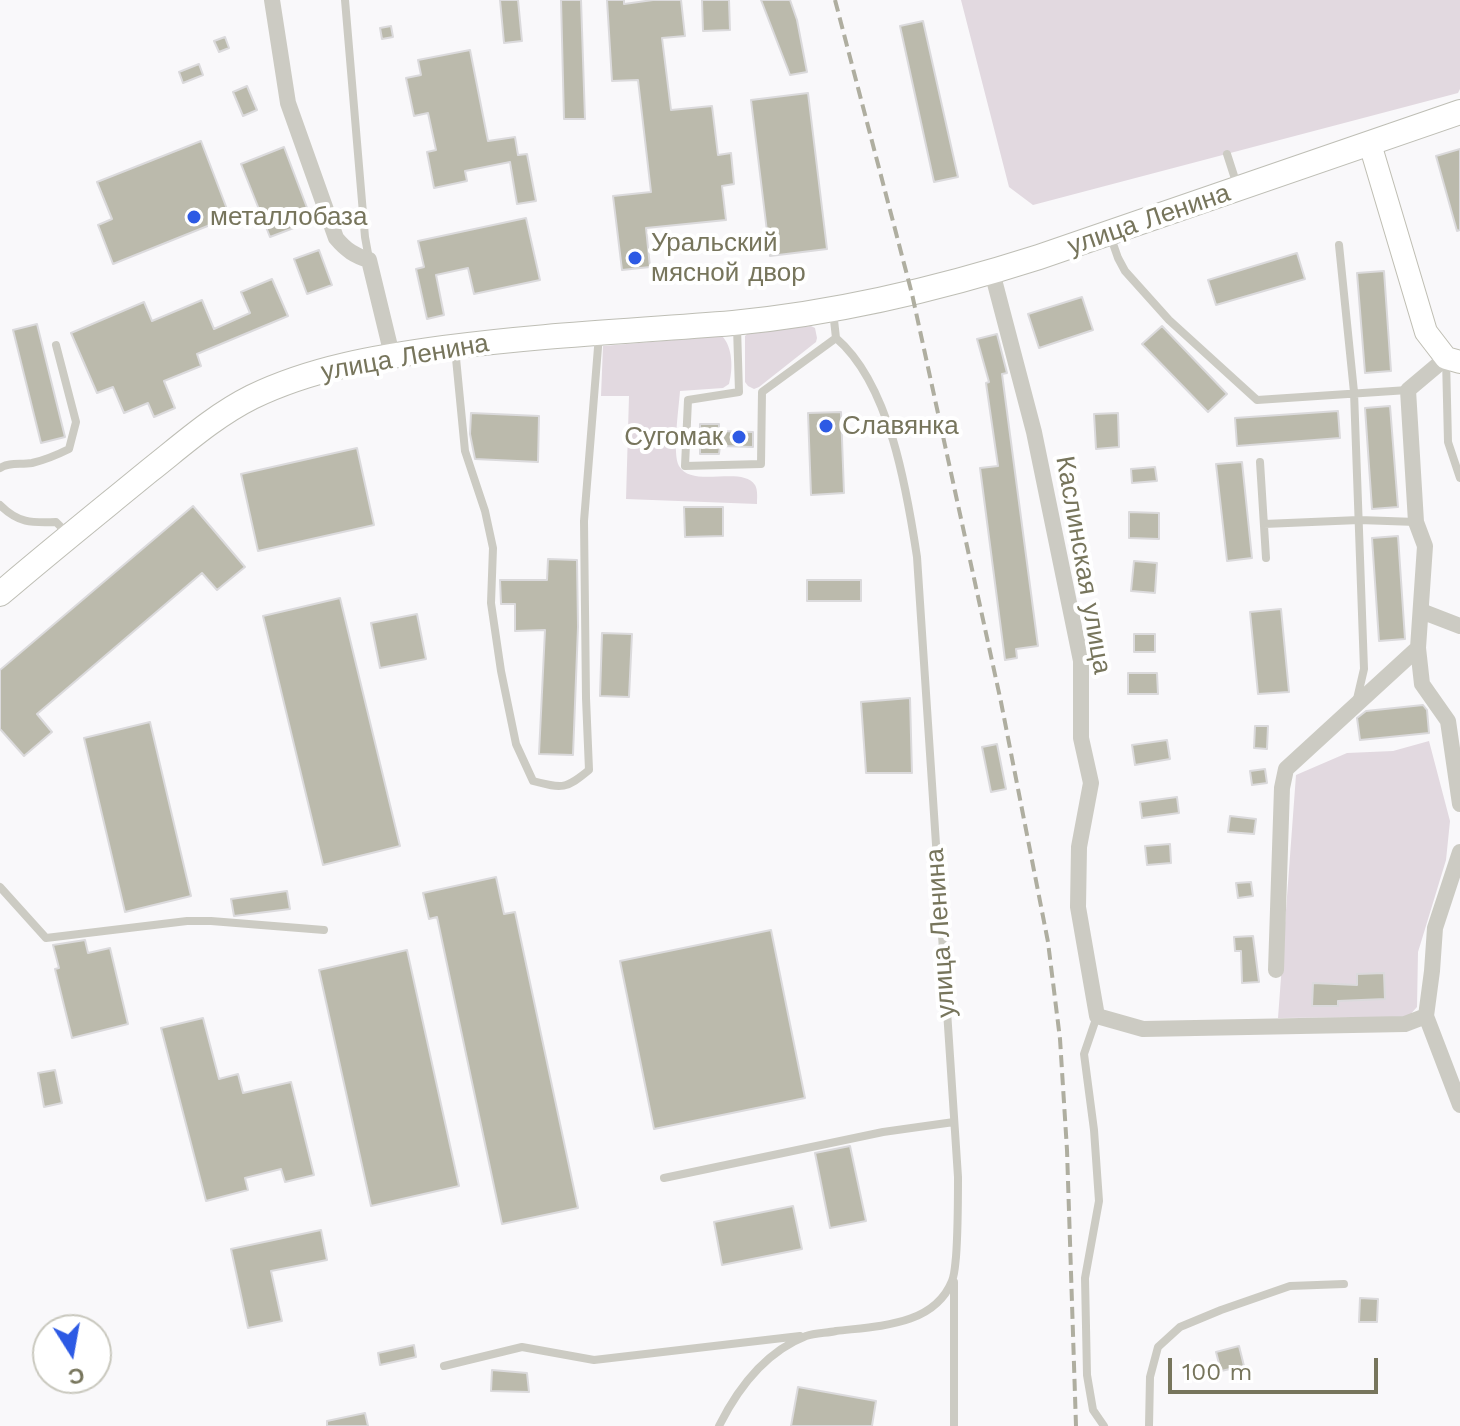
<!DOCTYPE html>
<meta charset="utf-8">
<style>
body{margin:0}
#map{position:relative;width:1460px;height:1426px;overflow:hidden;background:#f9f8fa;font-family:"Work Sans",sans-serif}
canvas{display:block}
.north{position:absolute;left:32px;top:1314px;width:80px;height:80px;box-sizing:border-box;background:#fff;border:2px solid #c9c8be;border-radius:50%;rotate:169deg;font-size:22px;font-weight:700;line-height:32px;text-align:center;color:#77755c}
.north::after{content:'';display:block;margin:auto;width:28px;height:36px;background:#2d5ae4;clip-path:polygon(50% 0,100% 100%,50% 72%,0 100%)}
.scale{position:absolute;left:1168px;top:1358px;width:210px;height:36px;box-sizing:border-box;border:4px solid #77755c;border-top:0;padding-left:10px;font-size:24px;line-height:28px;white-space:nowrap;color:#77755c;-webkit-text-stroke:6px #fff;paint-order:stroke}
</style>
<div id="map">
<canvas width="1460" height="1426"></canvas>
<div class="north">С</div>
<div class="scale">100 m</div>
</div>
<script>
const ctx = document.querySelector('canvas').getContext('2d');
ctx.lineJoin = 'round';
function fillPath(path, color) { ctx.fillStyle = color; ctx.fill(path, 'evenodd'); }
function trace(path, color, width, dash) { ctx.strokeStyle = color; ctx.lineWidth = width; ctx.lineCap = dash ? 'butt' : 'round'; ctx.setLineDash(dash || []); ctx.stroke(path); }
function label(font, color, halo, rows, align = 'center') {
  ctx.font = font + ' "Work Sans",sans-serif'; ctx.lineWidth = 8; ctx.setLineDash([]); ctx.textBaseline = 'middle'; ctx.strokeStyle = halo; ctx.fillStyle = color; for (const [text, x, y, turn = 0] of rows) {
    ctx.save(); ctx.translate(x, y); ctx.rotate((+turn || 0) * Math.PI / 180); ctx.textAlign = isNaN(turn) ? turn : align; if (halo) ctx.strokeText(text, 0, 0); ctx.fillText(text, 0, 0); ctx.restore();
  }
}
fillPath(new Path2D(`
 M961,0H1460V89L1458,93L1033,205L1009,187Z
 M811,326L815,328L817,338L816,342L759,387L754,389L748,386L745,382V336L750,331Z
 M722,336C733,347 733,370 729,384L723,388L680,391C679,407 672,454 679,466C692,489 742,465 755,485C758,490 757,498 757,504L626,499L629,396H601L603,346Z
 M1429,741L1450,821L1446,860L1418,952L1417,1007L1408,1017L1278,1018L1296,775L1347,753L1393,751Z`), '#e2d9e0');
const building = new Path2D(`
 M500,0H518L522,41L504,43Z
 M561,0H581L585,119H564Z
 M607,0H624V4L653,0H681L685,36L662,38L671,110L712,106L718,155L731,153L734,184L722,186L726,220L646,228L650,267L622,270L613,196L651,192L638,80L612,81Z
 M702,0H729L730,30L703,31Z
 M761,0H790L797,20L807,72L790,75Z
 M923,21L958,177L934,182L900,26Z
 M391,26L393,37L382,39L380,28Z
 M225,37L229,48L219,52L214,41Z
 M470,50L488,141L515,137L518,155L527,154L536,201L517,204L510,162L465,171L467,181L434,188L427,152L436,150L428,113L414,116L406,78L421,75L418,60Z
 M199,64L203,75L183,83L179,72Z
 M247,86L257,110L243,116L233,92Z
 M808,93L827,249L770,256L751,100Z
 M201,141L230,217L113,264L98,225L112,219L97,182Z
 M284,147L312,221L270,237L241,164Z
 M1460,149V230L1457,231L1436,156Z
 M526,218L540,280L474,294L468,268L436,275L444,315L427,319L416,269L424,267L418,241Z
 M319,250L332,285L307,294L294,259Z
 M1297,253L1305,279L1216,305L1208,280Z
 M1384,271L1391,371L1365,373L1357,273Z
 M272,279L288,316L197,354L201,366L164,381L175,408L154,417L148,403L124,413L113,387L97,393L71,333L144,302L152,321L202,300L214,329L250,313L241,292Z
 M1082,297L1093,330L1039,348L1028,314Z
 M37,324L65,437L41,443L13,330Z
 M1162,326L1227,394L1208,412L1142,344Z
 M997,334L1007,373L1002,374L1038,646L1016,649L1017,658L1005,660L980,468L998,466L986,383L989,382L977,339Z
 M1390,406L1398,507L1372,509L1365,408Z
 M1338,411L1340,438L1237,446L1235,418Z
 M841,412L844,493L811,495L808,413Z
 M471,413L539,416L538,462L475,459L470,434Z
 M1118,413L1119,447L1096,449L1094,414Z
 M700,424H719V431L753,432V447L720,446L719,454H700Z
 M357,448L374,525L258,551L241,474Z
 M1242,462L1252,558L1227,561L1216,464Z
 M1155,467L1157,481L1132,483L1131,469Z
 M193,506L245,567L217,590L202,573L37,714L52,732L24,756L0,729V670Z
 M684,507H723V536L685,537Z
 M1129,512L1159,513V539L1129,538Z
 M1398,536L1405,639L1379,641L1372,538Z
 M548,559L577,560L578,627L573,755L539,754L545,630L515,631V604H501L500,580H547Z
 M1134,561L1157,563L1155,593L1131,591Z
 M807,580H861V601H807Z
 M340,598L400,846L323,865L263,616Z
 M1281,609L1289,692L1258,694L1250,612Z
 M417,614L426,659L380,668L371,623Z
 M602,633L632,634L629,697L600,696Z
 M1134,634H1155V652H1134Z
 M1128,673H1157L1158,694H1128Z
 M910,698L912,773H866L861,702Z
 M1423,705L1427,710L1429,733L1360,740L1357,718L1366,711Z
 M150,722L191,896L125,912L84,738Z
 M1255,726H1268L1267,749L1254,748Z
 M1167,740L1170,759L1135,765L1132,745Z
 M997,744L1006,789L991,792L982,747Z
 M1265,769L1267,783L1252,785L1250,771Z
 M1177,797L1179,813L1142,818L1140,802Z
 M1230,816L1256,819L1254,834L1228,832Z
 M1170,844L1171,863L1147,865L1145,846Z
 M496,877L504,914L515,912L578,1208L502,1224L437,917L429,919L423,893Z
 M1251,882L1253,896L1238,898L1236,883Z
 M287,891L290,909L234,916L231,899Z
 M771,930L805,1098L654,1129L620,961Z
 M1253,936L1259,982L1242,983L1241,951H1235L1234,937Z
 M85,940L88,953L110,948L128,1024L72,1038L55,969L59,968L53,945Z
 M407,950L459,1186L371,1206L319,970Z
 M1384,973L1385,999L1338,1001V1006H1312L1313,983L1357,985V974Z
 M203,1018L219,1079L238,1074L243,1093L291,1082L314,1175L285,1182L281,1169L245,1178L248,1190L206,1201L161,1028Z
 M55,1070L62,1103L44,1107L38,1073Z
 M850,1146L866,1221L830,1228L815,1153Z
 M793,1206L802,1249L722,1265L714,1222Z
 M321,1230L327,1260L271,1271L282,1321L248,1328L231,1249Z
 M1360,1298L1378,1299L1377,1322H1359Z
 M414,1345L416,1357L380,1365L378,1353Z
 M1239,1346L1244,1366L1221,1371L1216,1352Z
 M492,1370L527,1373L529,1392L491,1391Z
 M798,1387L876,1401L872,1426H791Z
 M365,1413L368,1426H327V1421Z`);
fillPath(building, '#bbbaac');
trace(building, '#dbdadc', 2);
const secondary = new Path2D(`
 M1370,144L1426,332L1446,358L1460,362`);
const primary = new Path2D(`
 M0,594C49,552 99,512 149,471C182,445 214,416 252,397C312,368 378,357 444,348C540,335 636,331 733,323C837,313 939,289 1039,257L1460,112`);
trace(secondary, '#bfbeb3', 24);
trace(primary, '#bebeb5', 26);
trace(new Path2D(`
 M345,0L365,237L369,259
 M1227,154L1237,185
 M1110,235L1118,258L1125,271L1169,320L1257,400L1408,390
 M1339,245L1354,392L1364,669L1357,699
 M737,327L739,392L688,400L685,466L761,464L762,392L836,338
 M455,348L465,451L485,511L493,548L491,603L501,671L516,744L533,781C563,789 566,789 589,770L586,698L584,521L599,335
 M1446,359L1448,442L1460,478
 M1260,462L1266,558
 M0,468C10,462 20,465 32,463C45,460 57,455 69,449L76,422L56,345
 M0,505C18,523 31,523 56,522L69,535
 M1264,524L1359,520L1416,522
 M0,887L46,938L187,921H211L324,930
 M1097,1016L1084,1054L1094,1130L1099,1201L1085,1278L1087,1375L1093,1410L1104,1426
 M664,1178L883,1132L954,1122
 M444,1366L522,1347L594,1360L800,1336
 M719,1426C738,1388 765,1352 806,1336C815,1333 827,1333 836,1331C878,1326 934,1326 952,1281C955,1273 955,1265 956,1257C958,1230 958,1204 958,1177L917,557C907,491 890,384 836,338L833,311
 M954,1426V1282
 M1149,1426L1150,1377L1158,1347L1180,1327L1221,1310L1290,1286L1344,1284`), '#cccbc3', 8);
trace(new Path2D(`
 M272,0L288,103L336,238C346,250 355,256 369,260L392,355
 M992,272L1034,432L1081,661V738L1091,783L1079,847L1078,907L1097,1016L1143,1029L1405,1024L1426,1016
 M1421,611L1460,626
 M1418,648L1422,684L1448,721L1460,804
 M1460,852L1435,928L1432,971L1426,1016L1460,1105
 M1276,970L1282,788L1286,769L1418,648L1425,546L1416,522L1408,390L1446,358`), '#cccbc3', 16);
trace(secondary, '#fff', 22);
trace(primary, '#fff', 24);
trace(new Path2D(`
 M835,0L912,294L1001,702L1048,942L1060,1039L1067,1150L1076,1426`), '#afaea0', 4, [12, 6]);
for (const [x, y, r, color] of [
 [194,217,8,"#2d5ae4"],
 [635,258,8,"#2d5ae4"],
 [826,426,8,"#2d5ae4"],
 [739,437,8,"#2d5ae4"]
]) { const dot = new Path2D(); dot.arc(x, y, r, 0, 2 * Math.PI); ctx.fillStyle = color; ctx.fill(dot); trace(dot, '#fff', 3); }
label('26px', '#77755c', '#fff', [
 ["металлобаза",210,217],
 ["Уральский",651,243],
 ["мясной двор",651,273],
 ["Славянка",842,426],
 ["Сугомак",723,437,"right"]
], 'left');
label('26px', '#77755c', '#fff', [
 ["улица Ленина",1149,220,-19],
 ["улица Ленина",405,358,-10],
 ["Каслинская улица",1083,565,80],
 ["улица Ленина",941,933,-94]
]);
</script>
